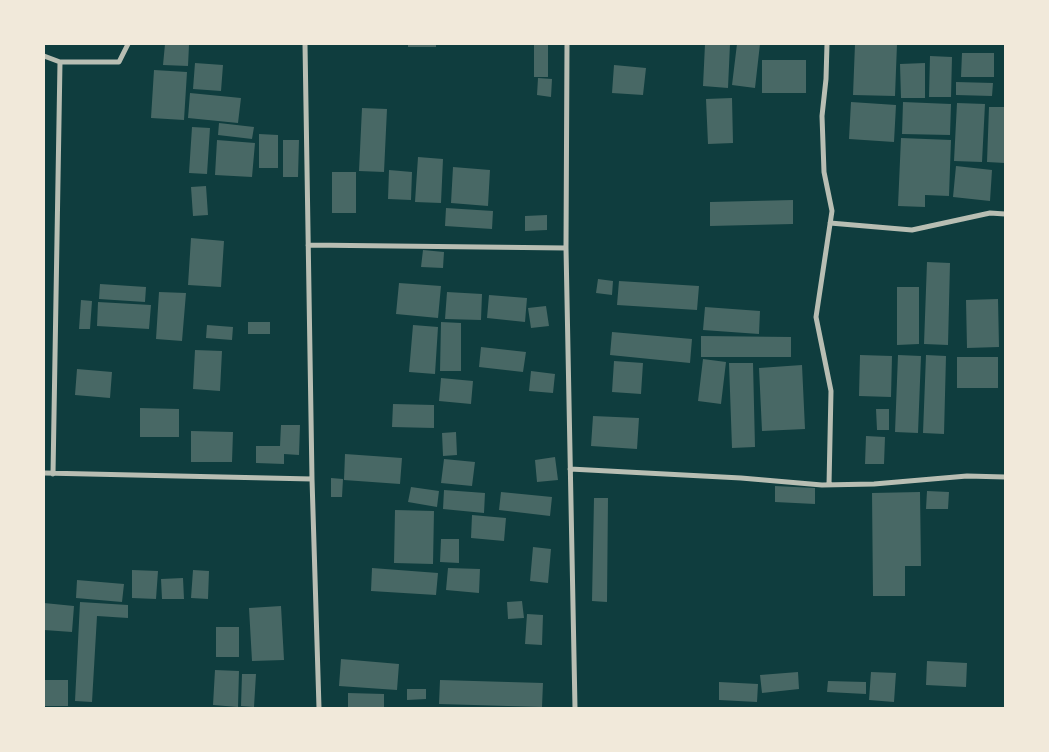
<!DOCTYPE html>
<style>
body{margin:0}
#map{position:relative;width:1049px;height:752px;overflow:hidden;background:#0f3d3e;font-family:"Open Sans",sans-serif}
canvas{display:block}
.frame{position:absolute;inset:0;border:45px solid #f1e9da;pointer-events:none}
</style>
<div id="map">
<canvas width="1049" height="752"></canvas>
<div class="frame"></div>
</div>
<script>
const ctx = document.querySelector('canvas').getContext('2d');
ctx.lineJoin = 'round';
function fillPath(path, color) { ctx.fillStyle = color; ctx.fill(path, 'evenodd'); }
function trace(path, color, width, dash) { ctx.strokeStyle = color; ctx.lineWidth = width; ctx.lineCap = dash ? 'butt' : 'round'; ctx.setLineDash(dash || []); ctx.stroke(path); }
fillPath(new Path2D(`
 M165,44L189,45L188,66L163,65Z
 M408,44H436V47H408Z
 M534,44H548V77H534Z
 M705,44H730L728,88L703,86Z
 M737,44H760L755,88L732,85Z
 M855,44H897L895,96L853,95Z
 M962,53H994V77H961Z
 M930,56L952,57L951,97H929Z
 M762,60H806V93H762Z
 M195,63L223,65L221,91L193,89Z
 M925,63V98H901L900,64Z
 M614,65L646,68L643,95L612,93Z
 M154,70L187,72L184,120L151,118Z
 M538,78L552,79L551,97L537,95Z
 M956,82L993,83L992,96L956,95Z
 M190,93L241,98L238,123L188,118Z
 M732,98L733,143L708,144L706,99Z
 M851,102L896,105L894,142L849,139Z
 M903,102L951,104L950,135L902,134Z
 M957,103L985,104L982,162L954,161Z
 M989,107H1005V163L987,162Z
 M362,108L387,109L384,172L359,171Z
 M219,123L254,127L252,139L218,135Z
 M192,127L210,128L207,174L189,173Z
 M259,134L278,135V168H259Z
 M901,138L951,140L949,196L925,195V207L898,206Z
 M217,140L255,143L252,177L215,175Z
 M283,140H299L298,177H283Z
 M418,157L443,159L441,203L415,202Z
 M956,166L992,170L990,201L953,197Z
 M453,167L490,170L488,206L451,203Z
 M389,170L412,172L411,200L388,199Z
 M332,172H356V213H332Z
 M206,186L208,215L193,216L191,187Z
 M793,200V224L710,226V202Z
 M446,208L493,211L492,229L445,226Z
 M547,215V230L525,231V216Z
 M191,238L224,241L221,287L188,285Z
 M423,250L444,252L443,268L421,267Z
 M927,262L950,263L948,345L924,344Z
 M598,279L613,281L612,295L596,293Z
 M619,281L699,286L697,310L617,305Z
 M399,283L441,286L438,318L396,314Z
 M100,284L146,287L145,302L99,299Z
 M897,287H919V344L897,345Z
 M159,292L186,293L182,341L156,339Z
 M447,292L482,294L481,320L445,319Z
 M489,295L527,298L525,322L487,318Z
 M998,299L999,347L967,348L966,300Z
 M81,300L92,301L90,329H79Z
 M98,302L151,305L149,329L97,326Z
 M546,306L549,326L531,328L528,308Z
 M705,307L760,311L759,334L703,330Z
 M248,322H270V334H248Z
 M441,322L461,323V371H440Z
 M207,325L233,327L232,340L206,338Z
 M413,325L438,327L435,374L409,372Z
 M612,332L692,339L690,363L610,355Z
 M701,336L791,337V357H701Z
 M481,347L526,352L523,372L479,367Z
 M195,350L222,351L220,391L193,389Z
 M860,355L892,356L891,397L859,396Z
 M898,355L921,356L918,433L895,432Z
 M926,355L946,356L944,434L923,433Z
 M957,357H998V388H957Z
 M703,359L726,362L721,404L698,401Z
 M614,361L643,363L641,394L612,392Z
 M729,363H753L755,447L732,448Z
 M802,365L805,429L762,431L759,368Z
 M77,369L112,372L110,398L75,395Z
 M531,371L555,374L553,393L529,391Z
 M441,378L473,381L471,404L439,401Z
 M393,404L434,405V428L392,427Z
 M140,408L179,409V437H140Z
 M876,409H889V430H877Z
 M593,416L639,418L637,449L591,446Z
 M281,425H300L299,455L284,454V464L256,463V446H280Z
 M191,431L233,432L232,462H191Z
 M456,432L457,455L443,456L442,433Z
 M866,436L885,437L884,464H865Z
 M345,454L402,458L400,484L344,480Z
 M555,457L558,480L537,482L535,460Z
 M444,459L475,462L472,486L441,483Z
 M331,478L343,479L342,497H331Z
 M775,486L815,488V504L775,502Z
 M411,487L439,491L437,507L408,502Z
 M444,490L485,493L484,513L443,509Z
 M927,491L949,492L948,509H926Z
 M501,492L552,497L550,516L499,510Z
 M920,492L921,566H905V596H873L872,493Z
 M594,498H608L607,602L592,601Z
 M395,510L434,511L433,564L394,563Z
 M472,515L506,518L504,541L471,538Z
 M441,539H459V563L440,562Z
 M533,547L551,549L548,583L530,581Z
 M372,568L438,573L436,595L371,591Z
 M448,568L480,569L479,593L446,590Z
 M132,570L158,571L156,599L132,598Z
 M193,570L209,571L208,599L191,598Z
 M183,578L184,599H162L161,579Z
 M77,580L124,584L122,602L76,598Z
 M522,601L524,618L508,619L507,602Z
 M80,602L128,605V618L97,616L92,702L75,701Z
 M44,603L74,606L72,632L44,630Z
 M281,606L284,660L252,661L249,608Z
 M527,614L543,615L542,645L525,644Z
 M216,627H239V657H216Z
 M341,659L399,664L397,690L339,686Z
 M927,661L967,663L966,687L926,685Z
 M215,670L239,671L238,707L213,705Z
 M798,672L799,689L762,693L760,675Z
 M871,672L896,673L894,702L869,700Z
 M242,674H256L254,707L241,706Z
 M44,680H68V706H44Z
 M440,680L543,683L542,707L439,704Z
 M828,681L866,682V694L827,692Z
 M719,682L758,684L757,702L719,700Z
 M407,689H426V699L407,700Z
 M348,693L384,694V708L348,707Z`), '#486865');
trace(new Path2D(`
 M305,44L312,479L319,708
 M567,44L566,248L575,708
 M827,44L826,79L822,116L824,172L832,211L816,317L831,391L829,485
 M44,56L60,62H119L128,44
 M830,223L912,230L990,213L1005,214
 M308,245L566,248
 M570,469L741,478L822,485L874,484L967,476L1005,477
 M44,473L312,479
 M53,474L60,62`), '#b8beb3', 5);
</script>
